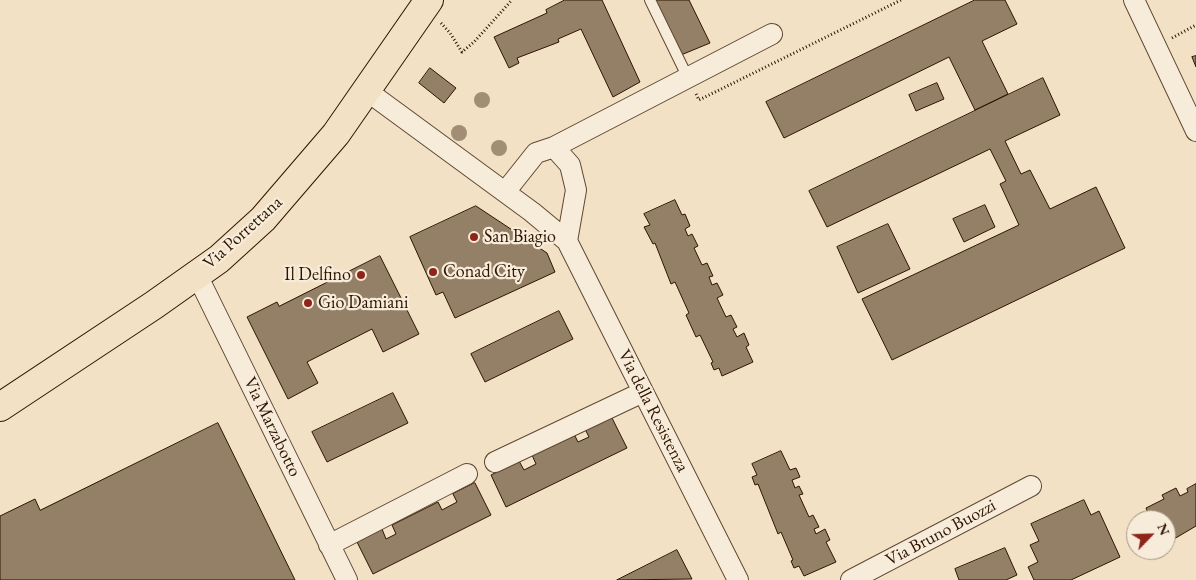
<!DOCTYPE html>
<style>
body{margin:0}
#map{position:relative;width:1196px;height:580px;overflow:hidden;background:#f3e1c6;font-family:"EB Garamond",serif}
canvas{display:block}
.north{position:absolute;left:1126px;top:510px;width:50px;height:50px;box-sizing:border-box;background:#f7ecda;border:1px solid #a79683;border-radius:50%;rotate:66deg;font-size:14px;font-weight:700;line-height:20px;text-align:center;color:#2e1501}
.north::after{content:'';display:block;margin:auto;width:18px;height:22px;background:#8f2418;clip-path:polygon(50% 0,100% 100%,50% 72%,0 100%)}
</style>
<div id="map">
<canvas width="1196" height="580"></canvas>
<div class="north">N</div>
</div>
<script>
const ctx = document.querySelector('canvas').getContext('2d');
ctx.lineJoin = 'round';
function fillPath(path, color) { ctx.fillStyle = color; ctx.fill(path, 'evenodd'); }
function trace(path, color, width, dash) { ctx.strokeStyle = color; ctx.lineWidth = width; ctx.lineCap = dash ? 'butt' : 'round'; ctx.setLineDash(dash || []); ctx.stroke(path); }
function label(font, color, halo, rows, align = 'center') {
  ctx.font = font + ' "EB Garamond",serif'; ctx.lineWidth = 4.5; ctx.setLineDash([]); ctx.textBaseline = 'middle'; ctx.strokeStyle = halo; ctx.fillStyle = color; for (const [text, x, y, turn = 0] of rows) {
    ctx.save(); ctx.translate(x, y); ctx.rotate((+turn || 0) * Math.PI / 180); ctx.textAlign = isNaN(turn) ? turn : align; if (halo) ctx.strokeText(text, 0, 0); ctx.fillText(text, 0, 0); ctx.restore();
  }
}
const building = new Path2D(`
 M565,0H602L640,82L613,97L581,29L558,39L559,42L517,58L519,63L509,68L494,37L547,13L546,10Z
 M654,0H689L710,43L681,55Z
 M975,0H1005L1017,24L982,41L1008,94L975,110L949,57L784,138L766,102Z
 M1196,56V67L1192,57Z
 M430,68L456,88L444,103L419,83Z
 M1043,78L1060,115L1005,141L1021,174L1030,170L1050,209L1096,187L1125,248L892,360L862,299L1019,225L1000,184L1006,181L990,149L827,227L809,191Z
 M937,83L944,99L916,111L909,95Z
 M675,200L682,215L685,214L690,226L685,229L688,236L692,234L698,246L694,248L702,265L707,263L713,276L709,277L712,285L717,283L723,295L717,298L726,317L731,315L737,327L733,329L737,337L744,333L749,345L746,347L753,362L722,376L719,368L714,370L711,363L713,362L700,335L696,337L686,315L689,313L675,282L671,284L655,243L653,244L644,227L650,225L644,214Z
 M985,205L995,227L964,242L953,219Z
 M476,206L547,253L555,272L455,318L443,292L436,295L410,237Z
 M888,224L910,269L858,293L837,247Z
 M380,256L419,334L383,352L372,329L307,362L318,383L288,399L247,317L277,302L279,306Z
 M559,311L573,339L485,382L471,354Z
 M393,393L408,423L327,462L312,432Z
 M611,416L627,448L506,507L491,475L519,461L524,470L536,464L532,455L574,434L578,442L589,437L585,429Z
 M218,423L295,580H0V516L35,499L40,510Z
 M781,451L790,470L796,468L800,477L792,480L795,488L799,486L803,494L799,495L809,517L813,515L819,527L814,529L816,534L825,529L830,540L826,542L836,562L804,576L799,566L794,568L791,561L793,560L781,532L778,534L758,484L755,485L752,477L757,475L752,464Z
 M475,483L491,515L373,574L357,542L382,529L386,539L396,534L392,525L438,502L442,510L457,502L453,494Z
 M1196,484V526L1174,539L1171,532L1166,535V520H1151L1146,508L1164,499L1162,495L1176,488L1180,496L1188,492L1187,489Z
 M1084,500L1091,515L1099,511L1120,557L1071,580H1034L1028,567L1038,562L1030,545L1039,541L1031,524Z
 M1005,548L1017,575L1006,580H959L955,569Z
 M677,550L692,579L617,580Z`);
fillPath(building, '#947f67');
trace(building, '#2e1501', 1);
const lane = new Path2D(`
 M650,0L688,78`);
const street = new Path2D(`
 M1134,0L1196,131
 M367,91L532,212L567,241L738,580
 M554,147L772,34
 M505,192L536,153L554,147L570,165L576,190L567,241
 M197,275L347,580
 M495,462L643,392
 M329,545L467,474
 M851,580L1031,486`);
const primary = new Path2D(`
 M0,407L154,305L219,259L263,219L336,134L429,0`);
trace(lane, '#5f4832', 12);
trace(street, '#5f4832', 22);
trace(primary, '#2e1501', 30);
trace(new Path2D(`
 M441,23L450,33L462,52L474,42L512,0
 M1172,38L1196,25
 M696,94L699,100L901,0`), '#2e1501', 3, [1, 2.5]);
trace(lane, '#f7ecda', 10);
trace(street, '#f7ecda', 20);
trace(primary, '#f3e1c6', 28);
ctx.fillStyle = '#a28d75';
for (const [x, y] of [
 [482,100],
 [459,133],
 [499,148]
]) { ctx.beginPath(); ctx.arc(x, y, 8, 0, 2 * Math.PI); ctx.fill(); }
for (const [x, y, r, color] of [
 [474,237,5,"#8f2418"],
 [433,272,5,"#8f2418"],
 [361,275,5,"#8f2418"],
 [308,303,5,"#8f2418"]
]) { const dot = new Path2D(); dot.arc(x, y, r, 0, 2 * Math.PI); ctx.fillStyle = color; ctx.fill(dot); trace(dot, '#f7ecda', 2); }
label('18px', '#2e1501', '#f7ecda', [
 ["Via Porrettana",243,233,-42],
 ["Via della Resistenza",653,411,63],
 ["Via Marzabotto",272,427,64],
 ["Via Bruno Buozzi",941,533,-28]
]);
label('18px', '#2e1501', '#f7ecda', [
 ["San Biagio",484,237],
 ["Conad City",443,272],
 ["Il Delfino",351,275,"right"],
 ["Gio Damiani",318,303]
], 'left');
</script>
